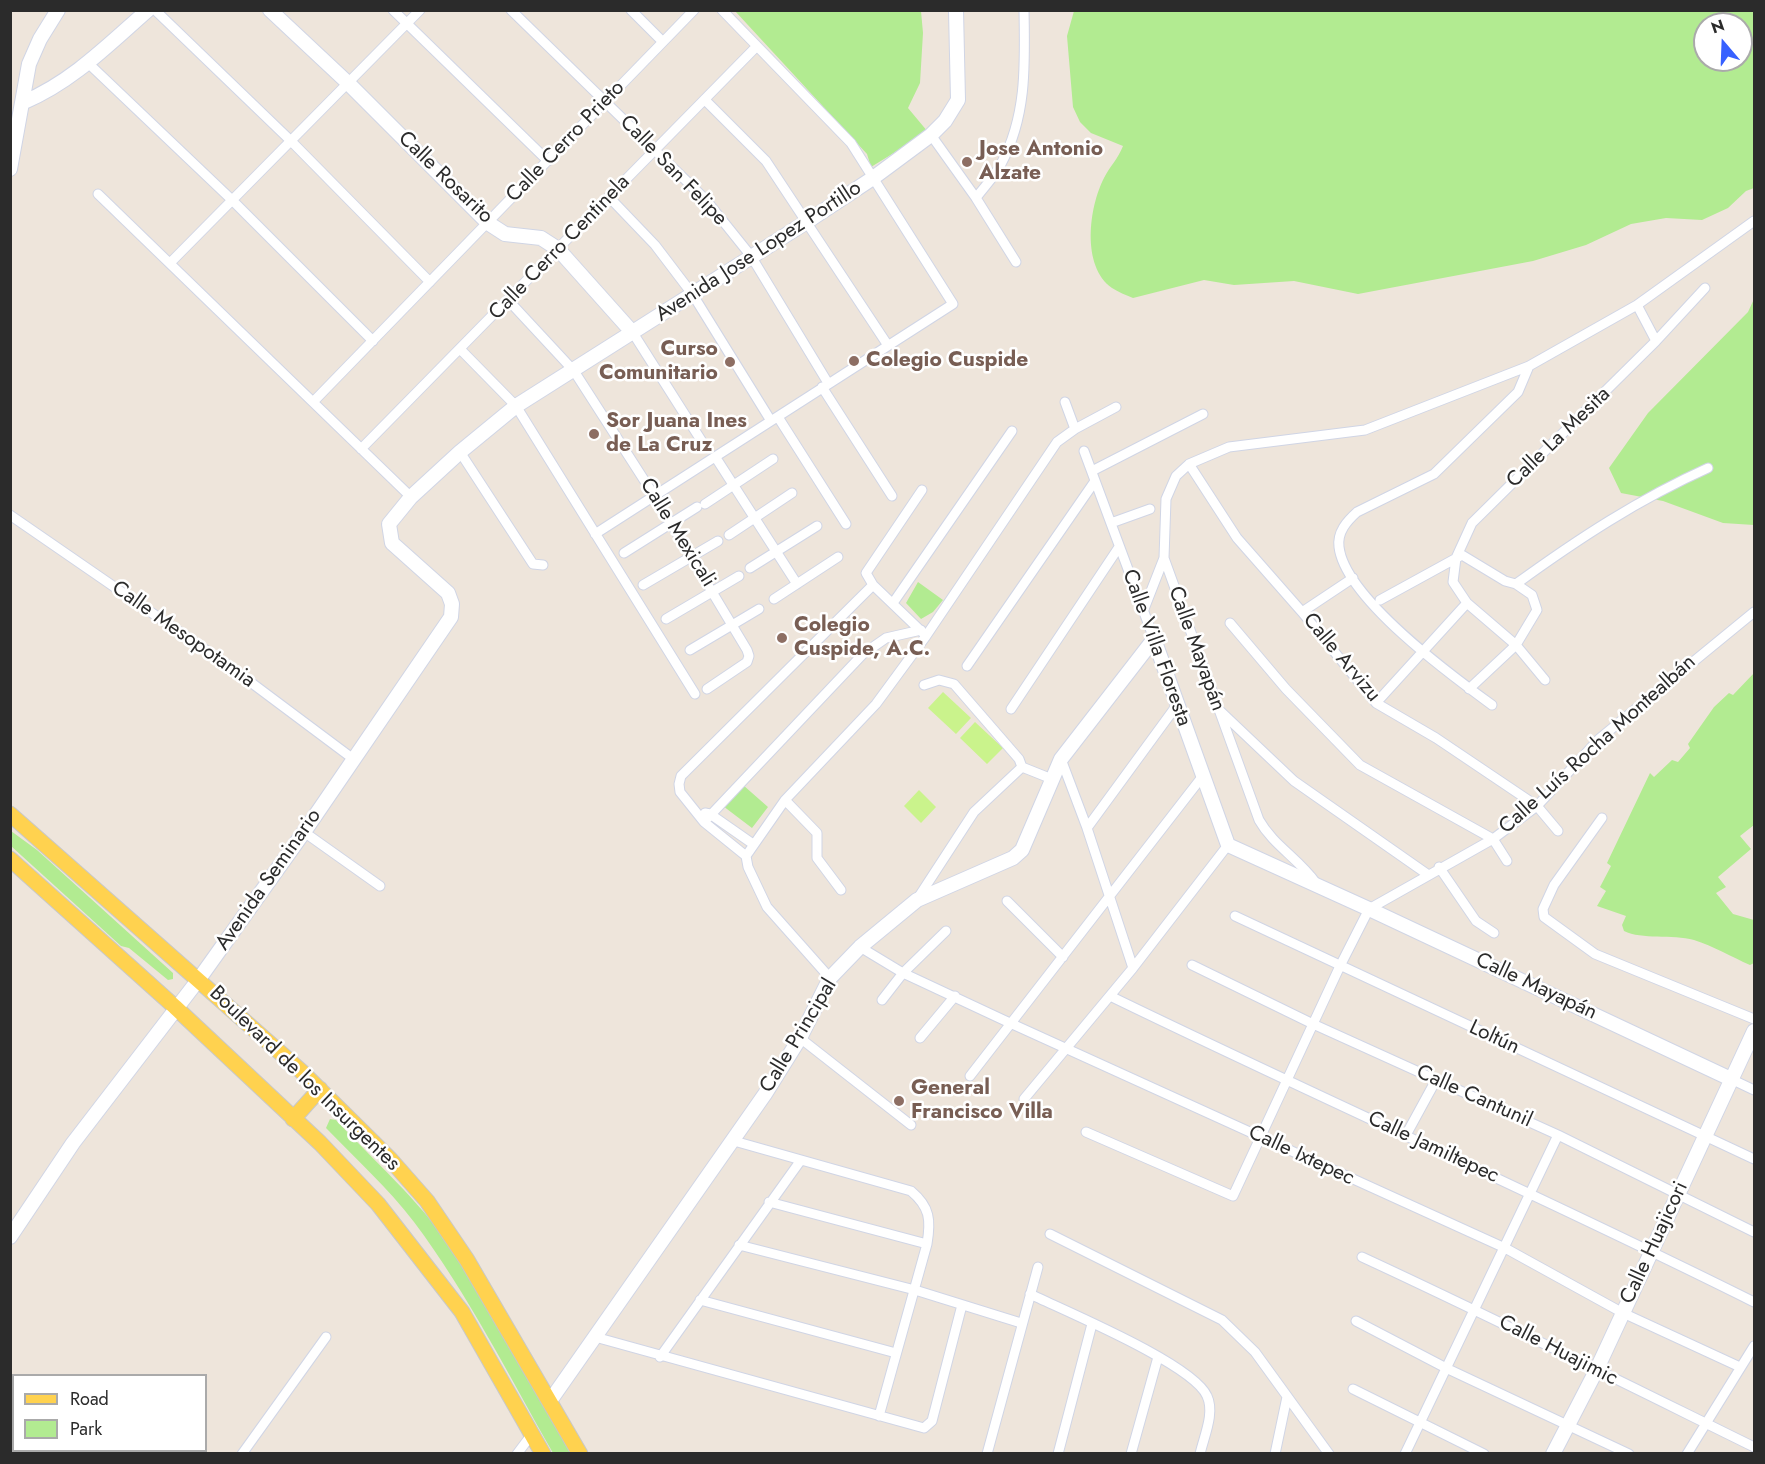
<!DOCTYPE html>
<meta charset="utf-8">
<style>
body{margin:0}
#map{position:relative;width:1765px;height:1464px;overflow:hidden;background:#eee5db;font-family:Jost,sans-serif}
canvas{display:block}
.frame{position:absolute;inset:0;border:12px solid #2b2b2b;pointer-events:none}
.legend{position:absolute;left:12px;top:1374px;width:195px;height:78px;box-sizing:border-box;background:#fff;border:2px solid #aaa;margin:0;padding:8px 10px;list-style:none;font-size:18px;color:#2b2b2b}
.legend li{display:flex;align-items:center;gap:12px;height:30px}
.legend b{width:30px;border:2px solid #aaa}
.north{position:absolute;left:1693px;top:12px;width:60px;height:60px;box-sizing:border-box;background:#fff;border:2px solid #aaa;border-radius:50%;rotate:341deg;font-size:16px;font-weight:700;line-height:24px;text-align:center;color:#2b2b2b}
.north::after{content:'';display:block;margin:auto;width:21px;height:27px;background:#3761ff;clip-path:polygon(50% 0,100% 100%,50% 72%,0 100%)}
</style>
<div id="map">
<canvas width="1765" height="1464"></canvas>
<div class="frame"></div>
<ul class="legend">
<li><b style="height:8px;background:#ffd24f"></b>Road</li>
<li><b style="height:16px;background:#b2eb91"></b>Park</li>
</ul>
<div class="north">N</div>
</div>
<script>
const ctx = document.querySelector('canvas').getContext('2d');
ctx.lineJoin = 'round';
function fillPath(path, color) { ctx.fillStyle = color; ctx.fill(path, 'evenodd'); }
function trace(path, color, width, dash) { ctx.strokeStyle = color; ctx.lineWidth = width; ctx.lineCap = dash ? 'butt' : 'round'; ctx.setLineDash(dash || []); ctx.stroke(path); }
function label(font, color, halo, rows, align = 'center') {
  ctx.font = font + ' Jost,sans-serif'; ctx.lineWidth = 5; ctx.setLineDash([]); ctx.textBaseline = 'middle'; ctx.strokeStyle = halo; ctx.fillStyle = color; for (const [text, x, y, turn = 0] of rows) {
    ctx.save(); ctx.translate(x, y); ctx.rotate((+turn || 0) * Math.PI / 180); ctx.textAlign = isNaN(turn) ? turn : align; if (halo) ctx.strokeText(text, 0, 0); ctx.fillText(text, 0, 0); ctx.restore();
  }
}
fillPath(new Path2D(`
 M735,11H921L923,33L920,83L908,108L928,132L871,167L867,154Z
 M1074,11H1754V188L1746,191L1728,208L1702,220L1666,218L1631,224L1586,245L1533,261L1358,294L1294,281L1234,285L1204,280L1133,298C1126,295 1118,292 1112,288C1081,266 1089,207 1104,178C1110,166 1118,159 1123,146L1091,133L1080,122L1073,107L1067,36ZM1705,24H1741V60H1705Z
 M1754,299V525L1723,523L1663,501L1621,493L1609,468L1648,413L1748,312Z
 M918,582L943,600L933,612L921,619L906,603Z
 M1754,673V825L1740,836L1751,849L1718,877L1726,887L1716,893L1733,914L1754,920V963L1750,965C1732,957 1713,946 1694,940C1672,934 1642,940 1624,931L1622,925L1626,916L1597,906L1606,891L1600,887L1611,866L1607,863L1650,773L1654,777L1672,760L1678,762L1690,748L1688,744L1714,707L1729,693L1733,695Z
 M743,785L768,807L752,828L723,806Z
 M11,831L37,850L173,973V979L168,980L129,948L121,946L11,846Z
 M330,1119L336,1120C374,1161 418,1199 449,1245C496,1310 532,1383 570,1453H553C509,1376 468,1294 414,1222C388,1188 356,1159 326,1128Z`), '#b2eb91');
fillPath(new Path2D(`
 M943,692L971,718L956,734L928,708Z
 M975,722L1003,748L987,764L960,738Z
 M919,790L936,807L921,823L904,806Z`), '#caf38c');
const street = new Path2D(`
 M155,10L291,141L430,282
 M393,10L548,161
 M511,10L706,200L751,256L828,383
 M631,10L662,41
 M88,63L232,200L373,341
 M705,100L766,161L887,344
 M931,135L976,198L1016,262
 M98,194L411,497
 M609,197L655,245L693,295L771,421
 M976,198C984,187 995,176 1001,164C1027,116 1025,64 1024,10
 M170,263L420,10
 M509,301L574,371L655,497L747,650L749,656L747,662L707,689
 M1637,305L1656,341
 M633,333L706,448
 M461,350L516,406L695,694
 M822,387L892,496
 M313,402L694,10
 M1065,402L1075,429
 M778,417L846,524
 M361,449L757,46
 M1084,451L1154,639
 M460,452L533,564L543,565
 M716,458L797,584
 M1189,464L1237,538L1302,612L1376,703L1436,738L1537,806L1558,831
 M1092,471L1203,414
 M922,490L866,573L873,585L922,632
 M705,504L773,459
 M10,515L229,666L352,758
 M1111,523L1150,509
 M595,534L953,304L851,143L722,10
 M729,535L792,493
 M624,553L697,507
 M750,568L817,526
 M1516,584C1578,539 1639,499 1708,468
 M643,585L718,541
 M774,599L838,557
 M1380,600L1462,555L1505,581L1516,584L1532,595L1537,610L1516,645L1469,689
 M893,603L1012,431
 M1144,609L1164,558
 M1302,612L1353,578
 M666,619L739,576
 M1230,623L1286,689L1360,765L1493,839L1507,861
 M690,650L759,609
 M967,666L1095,481
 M1545,680L1516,645L1467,603L1453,582L1456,558L1472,523L1656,341L1705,288
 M924,685L939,680L954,684L1019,759L1022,767L1052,779
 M1376,703L1467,603
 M1492,705C1452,676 1345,598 1339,547C1337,532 1347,521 1357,512L1434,474L1518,392L1529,366
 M1011,709L1119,547
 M1218,709L1294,781L1427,874
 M1061,759L1087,828L1133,968
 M785,800L817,833V858L841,890
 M705,813L710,814L753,844
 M1602,818L1554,885L1543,909L1544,917L1595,954L1754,1019
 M704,822L863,654L886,638L921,630
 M1087,828L1177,705
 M304,832L380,886
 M746,856L785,800L876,704L926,636L1057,442L1075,429L1116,407
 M1439,867L1476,921L1494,933
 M1316,883C1299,859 1273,845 1259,820L1164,558L1166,499L1176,476L1189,464L1229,447L1365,430L1529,366L1637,305L1754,221
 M918,898L974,812L1022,767
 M1007,901L1063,957
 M1235,916L1754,1159
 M860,947L903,973L1010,1023L1505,1248L1623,1313L1740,1367
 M1192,965L1313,1024L1558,1135L1754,1232
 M830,978L767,907L748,867L746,856L704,822L680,792L679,784L681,776L873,585
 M1110,996C1324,1100 1542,1196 1754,1302
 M882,1000L903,973L946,931
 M800,1038L911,1125
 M920,1038L955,996
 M970,1076L1202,777
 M1733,1080L1754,1090
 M1024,1099L1133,968L1228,845
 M1086,1132L1233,1196L1340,966L1369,909L1493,839L1537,806L1599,739L1754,612
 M1406,1135L1436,1080
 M734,1141L911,1191C930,1207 931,1220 927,1244L879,1416
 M769,1202L927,1244
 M1050,1234L1222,1320L1255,1352L1329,1454
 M739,1245L915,1290L1021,1323
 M1362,1257C1494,1318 1624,1383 1754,1447
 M1030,1294C1065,1311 1193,1364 1207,1396C1215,1413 1204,1436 1200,1454
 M700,1300L896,1353
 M1356,1321L1448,1369L1629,1454
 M595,1337L924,1428L932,1421L962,1305
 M660,1357L801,1160
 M1353,1389L1484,1454
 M242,1454L326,1337
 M517,1454L532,1434
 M987,1454L1038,1267
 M1058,1454L1092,1324
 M1131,1454L1158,1357
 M1275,1454L1287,1397
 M1405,1454L1558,1135
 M1687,1454L1754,1346`);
const secondary = new Path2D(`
 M270,10L348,83L488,223L505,234L541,238L558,249L633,333
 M24,102C72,82 109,44 148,10
 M10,169L29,64L40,39L58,10
 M1154,639L1228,845L1369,909L1733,1080
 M10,1237L73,1143L199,979L304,832L451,617L452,604L448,593L392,543L389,524L411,497L460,452L516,406L808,221L873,178L931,135L945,121L958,100L956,10
 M550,1401L765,1094L800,1038L830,978L860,947L917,900L1013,858L1022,850L1061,759L1154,639
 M1553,1454L1596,1371L1754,1031`);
const primary = new Path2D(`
 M10,814L301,1071L390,1159L427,1201L467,1260L580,1454
 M10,859L175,1007L320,1143L378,1204L462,1312L543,1454
 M293,1119L320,1089`);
trace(street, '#d0d5e5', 11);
trace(secondary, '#d0d5e5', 16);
trace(primary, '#c8c8c8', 17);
trace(street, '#fff', 9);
trace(secondary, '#fff', 14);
trace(primary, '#ffd24f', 15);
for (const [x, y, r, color] of [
 [967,162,6,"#8d6e63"],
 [854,361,6,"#8d6e63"],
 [730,362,6,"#8d6e63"],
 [594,434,6,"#8d6e63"],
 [782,638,6,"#8d6e63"],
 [899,1101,6,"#8d6e63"]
]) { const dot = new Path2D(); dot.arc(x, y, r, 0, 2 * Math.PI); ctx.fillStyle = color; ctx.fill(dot); trace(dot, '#fff', 2); }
label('21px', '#2b2b2b', '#fff', [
 ["Calle Cerro Prieto",566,142,-46],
 ["Calle San Felipe",673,171,46],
 ["Calle Rosarito",445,178,44],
 ["Calle Cerro Centinela",560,248,-46],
 ["Avenida Jose Lopez Portillo",759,252,-33],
 ["Calle La Mesita",1559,438,-44],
 ["Calle Mexicali",677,533,58],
 ["Calle Mesopotamia",183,635,35],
 ["Calle Villa Floresta",1156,648,70],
 ["Calle Mayapán",1196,649,70],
 ["Calle Arvizu",1341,658,50],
 ["Calle Luís Rocha Montealbán",1598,745,-42],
 ["Avenida Seminario",269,880,-55],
 ["Calle Mayapán",1536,987,25],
 ["Calle Principal",799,1036,-59],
 ["Loltún",1494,1038,25],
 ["Boulevard de los Insurgentes",304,1079,44],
 ["Calle Cantunil",1474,1097,24],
 ["Calle Jamiltepec",1433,1148,25],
 ["Calle Ixtepec",1301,1156,25],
 ["Calle Huajicori",1655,1243,-65],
 ["Calle Huajimic",1558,1351,27]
]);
label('bold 21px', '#785e54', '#fff', [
 ["Jose Antonio",979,150],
 ["Alzate",979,174],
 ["Curso",718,350,"right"],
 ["Comunitario",718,374,"right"],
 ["Colegio Cuspide",866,361],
 ["Sor Juana Ines",606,422],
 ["de La Cruz",606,446],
 ["Colegio",794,626],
 ["Cuspide, A.C.",794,650],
 ["General",911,1089],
 ["Francisco Villa",911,1113]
], 'left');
</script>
